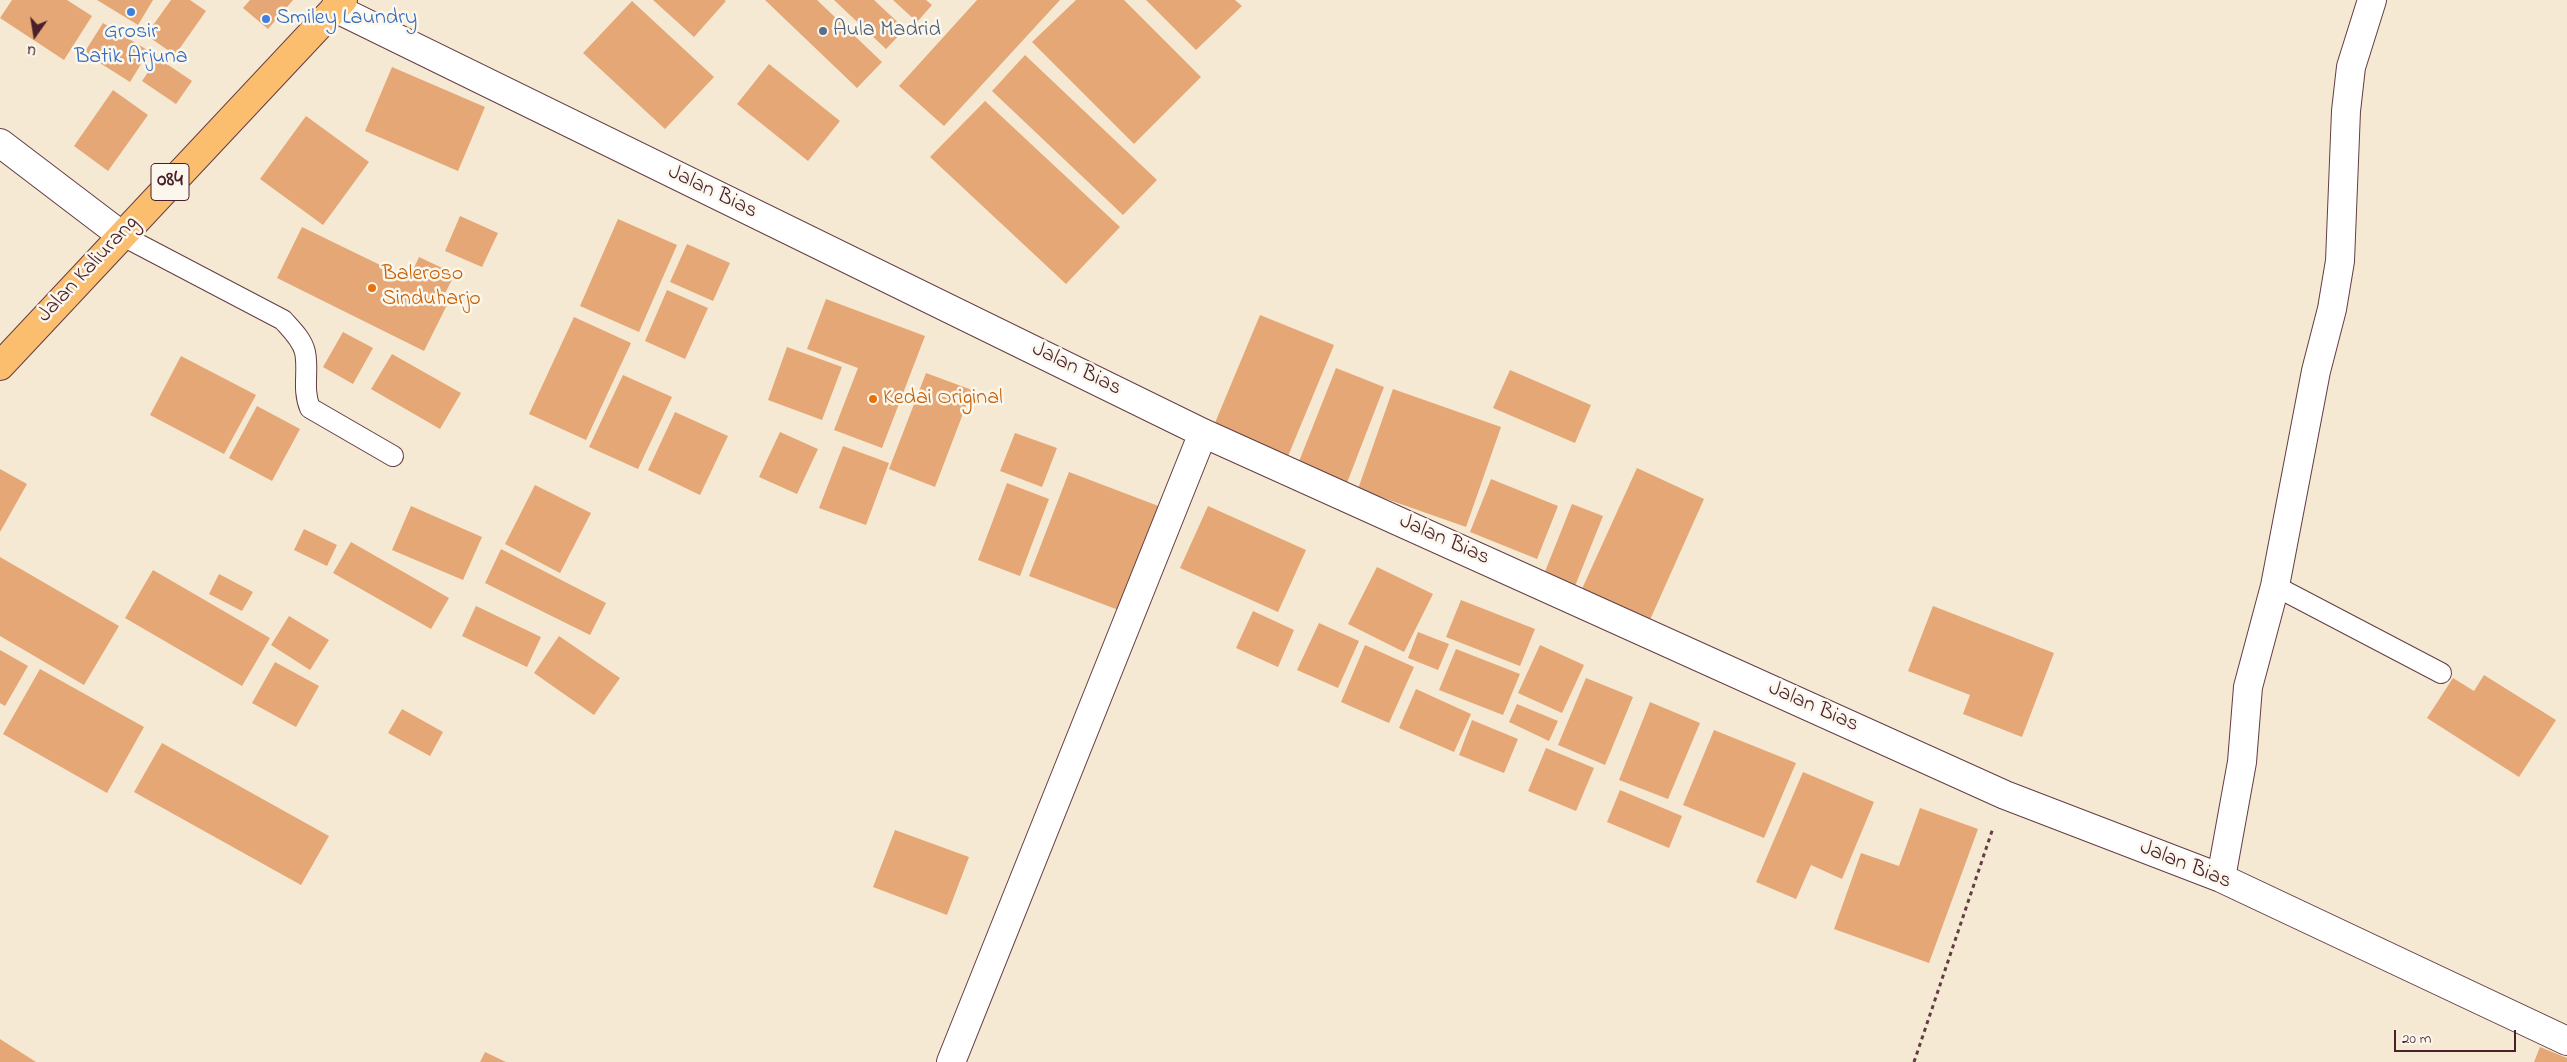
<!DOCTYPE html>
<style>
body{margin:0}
#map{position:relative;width:2567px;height:1062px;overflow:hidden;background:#f6e9d3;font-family:"Indie Flower",sans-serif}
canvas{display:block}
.north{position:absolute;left:10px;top:10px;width:50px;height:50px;-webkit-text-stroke:4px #fbf7ec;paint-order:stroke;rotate:193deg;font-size:14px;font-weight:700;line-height:20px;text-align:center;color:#4a1f2b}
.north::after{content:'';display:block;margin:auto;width:18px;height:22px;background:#4a1f2b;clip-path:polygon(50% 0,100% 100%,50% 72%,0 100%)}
.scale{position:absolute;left:2394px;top:1030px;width:122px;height:22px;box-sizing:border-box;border:2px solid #4a1f2b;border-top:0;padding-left:6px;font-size:15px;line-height:18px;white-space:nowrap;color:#4a1f2b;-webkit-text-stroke:4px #fbf7ec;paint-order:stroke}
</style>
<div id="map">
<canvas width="2567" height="1062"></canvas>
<div class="north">U</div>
<div class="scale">20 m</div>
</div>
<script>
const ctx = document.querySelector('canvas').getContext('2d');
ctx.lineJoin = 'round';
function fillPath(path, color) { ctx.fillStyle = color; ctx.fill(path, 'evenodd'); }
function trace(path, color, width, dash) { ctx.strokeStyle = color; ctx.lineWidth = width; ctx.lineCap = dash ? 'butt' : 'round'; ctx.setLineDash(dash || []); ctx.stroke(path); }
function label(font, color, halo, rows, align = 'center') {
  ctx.font = font + ' "Indie Flower",sans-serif'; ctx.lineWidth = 5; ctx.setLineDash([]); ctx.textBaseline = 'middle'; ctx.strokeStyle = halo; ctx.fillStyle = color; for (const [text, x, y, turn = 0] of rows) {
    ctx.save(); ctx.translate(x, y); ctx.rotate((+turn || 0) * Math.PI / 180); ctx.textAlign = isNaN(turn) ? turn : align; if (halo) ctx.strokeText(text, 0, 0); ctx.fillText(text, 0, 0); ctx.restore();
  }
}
fillPath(new Path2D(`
 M12,0H67L92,16L64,60L0,18Z
 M97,0H153L138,25Z
 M171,0H190L206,11L175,55L146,35Z
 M250,0H293L268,29L243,8Z
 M653,0H724L726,1L694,37Z
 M765,0H817L882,62L857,88Z
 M834,0H874L905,29L886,49Z
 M893,0H926L932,5L917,22Z
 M977,0H1060L944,126L899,86Z
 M1076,0H1124L1201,77L1134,144L1032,42Z
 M1146,0H1235L1242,6L1196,50Z
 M632,1L714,77L665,129L583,53Z
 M103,23L149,51L130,82L84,53Z
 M1025,55L1157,180L1123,215L992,91Z
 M158,58L192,81L176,104L142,81Z
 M769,64L840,121L808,161L737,104Z
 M392,67L485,107L458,171L365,131Z
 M113,90L148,115L108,171L74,146Z
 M985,101L1120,227L1066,284L930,157Z
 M306,116L369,162L323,225L260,179Z
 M460,216L498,233L482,267L445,251Z
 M618,219L677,245L639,332L580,306Z
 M302,227L409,279L419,257L455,274L443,297L450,299L424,351L277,278Z
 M687,244L730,263L713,301L670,282Z
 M667,290L708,308L685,359L645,341Z
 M826,299L925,336L882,448L834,430L858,368L807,349Z
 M1260,315L1334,345L1286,461L1212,430Z
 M574,317L631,343L586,440L529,414Z
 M343,332L373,348L353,384L323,367Z
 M787,347L842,367L822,420L768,400Z
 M392,354L461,393L440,429L371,389Z
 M181,356L256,395L224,454L150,415Z
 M1336,368L1384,387L1345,488L1296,469Z
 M1510,370L1591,405L1575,443L1493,408Z
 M926,373L972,390L935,487L889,469Z
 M623,375L672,397L638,469L589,447Z
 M1393,389L1501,427L1466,527L1358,489Z
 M257,406L300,429L272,481L229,458Z
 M675,412L728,436L700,495L648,470Z
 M780,432L818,449L797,494L759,477Z
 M1015,433L1057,448L1042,487L1000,471Z
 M843,446L889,463L866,525L819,508Z
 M1637,468L1704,499L1649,622L1581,591Z
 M0,469L27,484L0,532Z
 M1069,472L1161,507L1121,611L1029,576Z
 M1491,479L1558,506L1537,559L1470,532Z
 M1007,483L1049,499L1020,576L978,560Z
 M535,485L591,513L560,573L505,544Z
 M1572,504L1603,516L1575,586L1544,574Z
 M411,506L482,537L463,580L392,550Z
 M1208,506L1306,550L1278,612L1180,568Z
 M304,529L337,545L327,566L294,550Z
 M351,542L449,598L431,629L333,573Z
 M501,549L606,603L590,635L485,583Z
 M0,557L119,626L84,685L0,636Z
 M1377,567L1433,594L1404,652L1348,624Z
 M153,570L270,638L242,686L125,618Z
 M219,574L253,592L242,611L209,594Z
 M1461,600L1535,629L1520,666L1446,637Z
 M476,606L541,637L527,667L462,636Z
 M1933,606L2054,653L2022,737L1963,714L1970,695L1908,671Z
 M1253,611L1294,630L1278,667L1236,648Z
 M289,616L329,640L310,670L271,645Z
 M1319,623L1359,641L1338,688L1297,670Z
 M1418,632L1449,644L1438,670L1408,658Z
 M559,636L620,678L594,715L534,673Z
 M1365,645L1414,667L1389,723L1341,702Z
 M1540,645L1584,665L1562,713L1518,693Z
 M1456,649L1520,674L1503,715L1439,690Z
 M0,650L28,666L5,706L0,703Z
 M275,662L319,686L296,727L252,703Z
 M40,669L144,727L107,793L3,734Z
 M2484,675L2556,720L2519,777L2427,718L2453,678L2474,691Z
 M1586,678L1633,697L1605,765L1558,745Z
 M1416,689L1471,714L1454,752L1399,728Z
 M1650,702L1700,723L1668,799L1619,780Z
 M1517,704L1558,721L1549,741L1509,722Z
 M402,709L443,732L430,756L388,733Z
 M1472,720L1518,739L1504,773L1459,755Z
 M1714,730L1796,763L1764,838L1683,805Z
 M162,743L329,836L301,885L134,792Z
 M1546,748L1594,768L1576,811L1528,791Z
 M1803,772L1874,802L1842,879L1811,865L1796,899L1756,882Z
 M1620,790L1682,816L1669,848L1607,822Z
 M1920,808L1978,829L1929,963L1834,929L1861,853L1899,866Z
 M895,830L969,857L947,915L873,887Z
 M0,1039L36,1062H0Z
 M2540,1047L2567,1058V1062H2534Z
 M485,1052L506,1062H480Z`), '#e4a775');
const lane = new Path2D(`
 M121,235L283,320C291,329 302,339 305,352C309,371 302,389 310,408L393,456
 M2275,586L2441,673`);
const street = new Path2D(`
 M335,8L1203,433L2005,795L2221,878L2567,1041
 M0,143L121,235
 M2221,878L2242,762L2248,687L2275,586L2316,371L2332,309L2340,261L2346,111L2351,67L2372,0
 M951,1062L1203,433`);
const primary = new Path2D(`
 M0,366L343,0`);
trace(lane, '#643d44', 22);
trace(street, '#643d44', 30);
trace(primary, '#643d44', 30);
trace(new Path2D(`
 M1914,1062L1993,828`), '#643d44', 3, [4, 4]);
trace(lane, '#fff', 20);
trace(street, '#fff', 28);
trace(primary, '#fbbe6e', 28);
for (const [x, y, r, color] of [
 [131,12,5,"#3f7fe0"],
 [266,19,5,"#3f7fe0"],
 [823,31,5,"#5c6f8a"],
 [372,288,5,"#e8710a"],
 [873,399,5,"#e8710a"]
]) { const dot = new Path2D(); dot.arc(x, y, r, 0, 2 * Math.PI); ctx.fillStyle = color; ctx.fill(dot); trace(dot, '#fbf7ec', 2); }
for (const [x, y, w] of [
 [170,182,38]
]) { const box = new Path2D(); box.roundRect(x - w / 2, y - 18.5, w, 37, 4); ctx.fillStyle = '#fbf7ec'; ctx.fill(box); trace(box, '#4a1f2b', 1); }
label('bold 21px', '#4a1f2b', null, [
 ["084",170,182]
]);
label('22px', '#366cbe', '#fbf7ec', [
 ["Smiley Laundry",276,19],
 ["Grosir",131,33,"center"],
 ["Batik Arjuna",131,58,"center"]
], 'left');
label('22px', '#4e5e75', '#fbf7ec', [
 ["Aula Madrid",833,31]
], 'left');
label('22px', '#4a1f2b', '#fbf7ec', [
 ["Jalan Bias",712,193,26],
 ["Jalan Kaliurang",89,270,-47],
 ["Jalan Bias",1076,370,26],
 ["Jalan Bias",1444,541,24],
 ["Jalan Bias",1813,708,24],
 ["Jalan Bias",2185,866,22]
]);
label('22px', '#c56008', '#fbf7ec', [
 ["Baleroso",382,275],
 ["Sinduharjo",382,300],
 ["Kedai Original",883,399]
], 'left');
</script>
